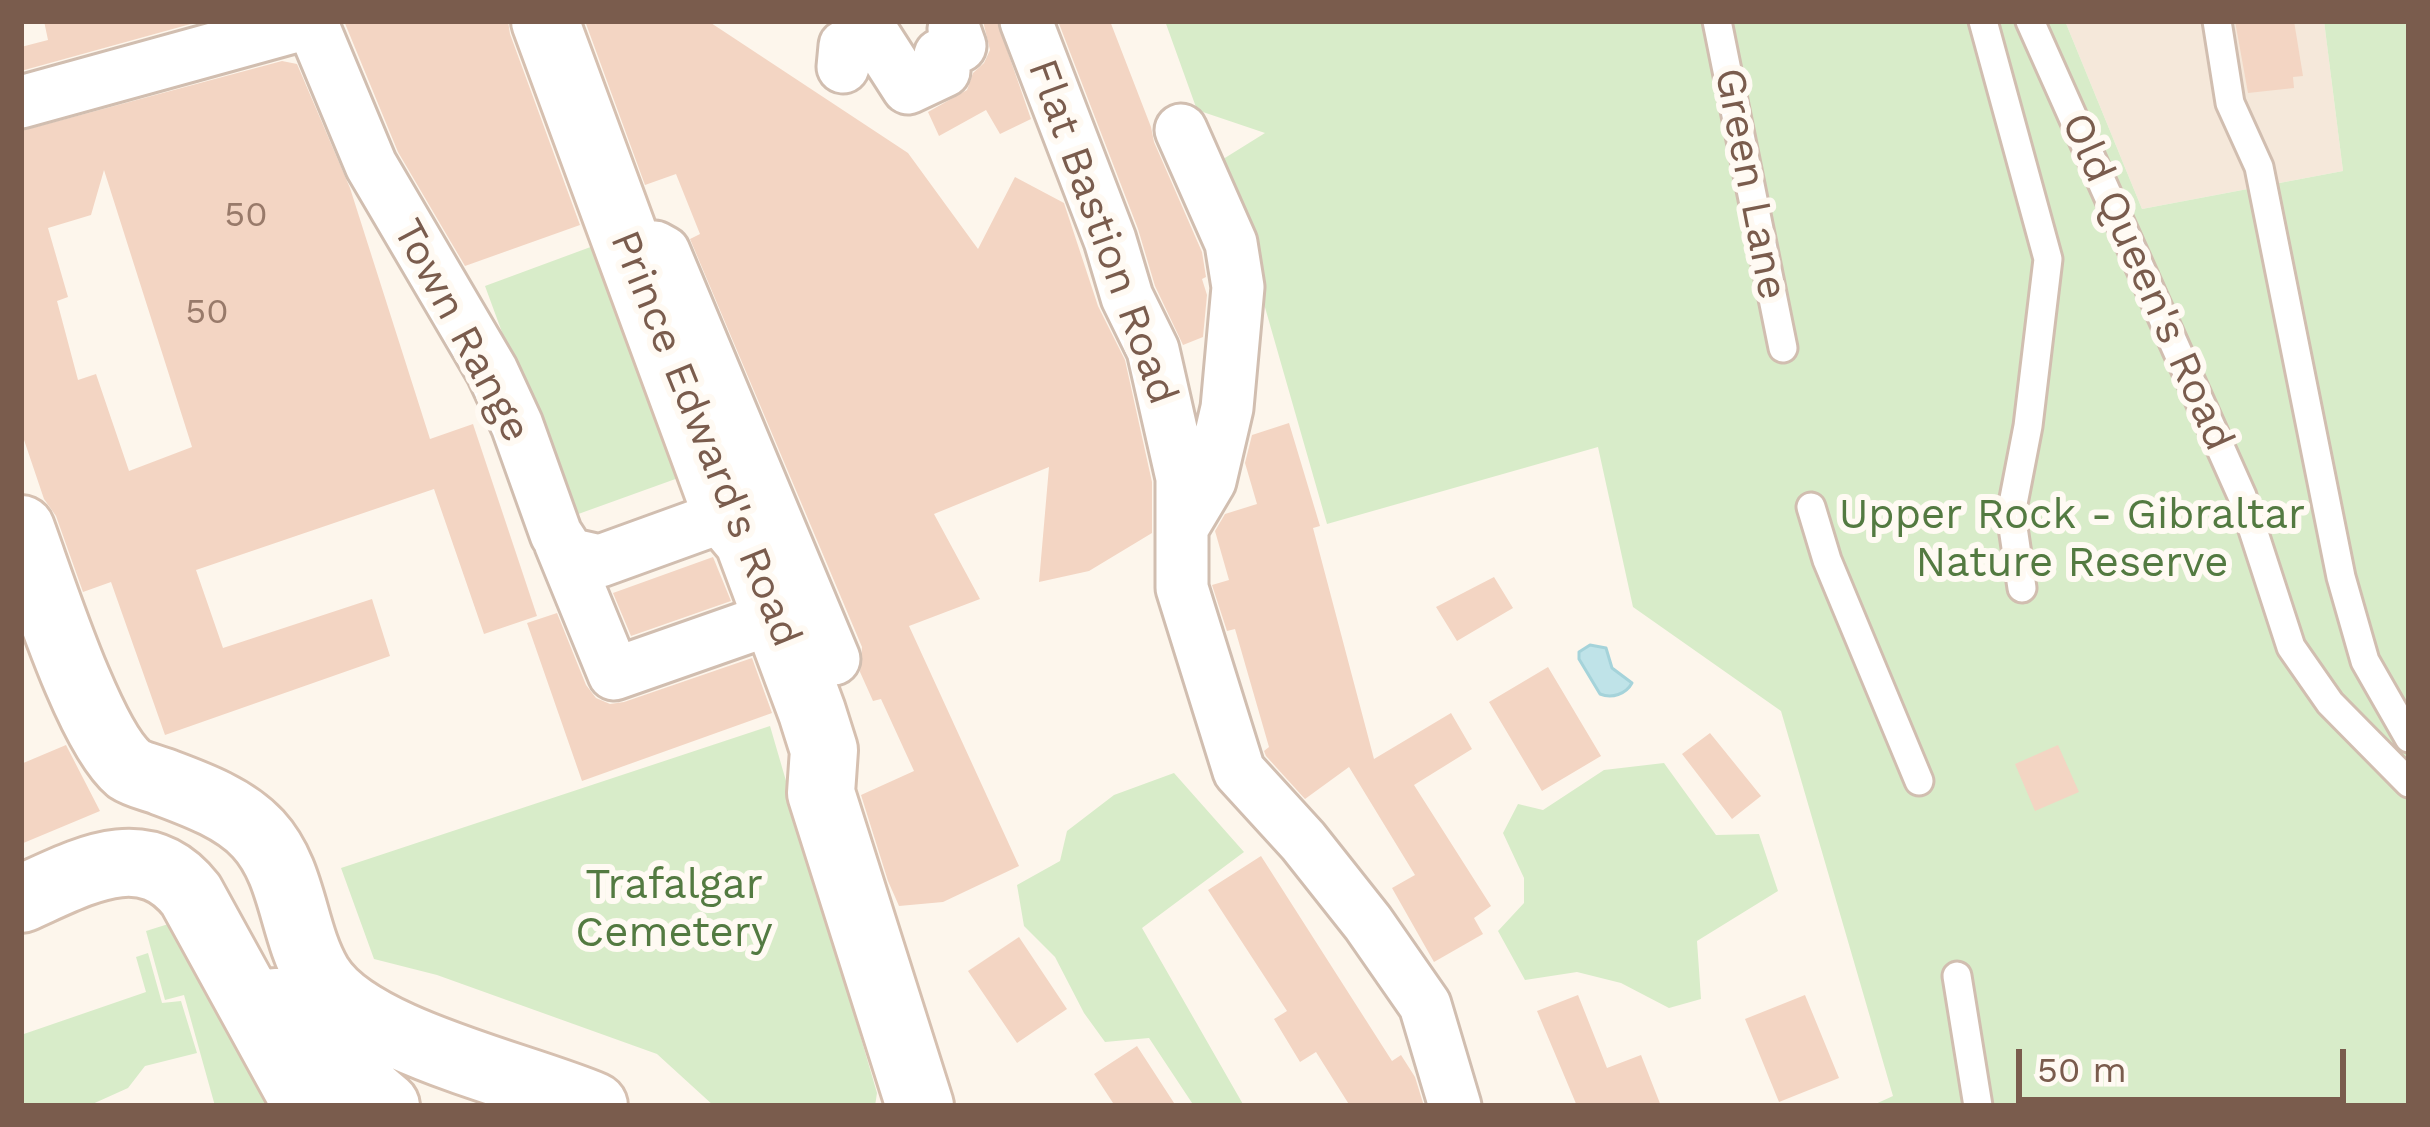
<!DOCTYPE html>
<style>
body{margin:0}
#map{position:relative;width:2430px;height:1127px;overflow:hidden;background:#fdf6ec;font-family:"Work Sans",sans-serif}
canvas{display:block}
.frame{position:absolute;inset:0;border:24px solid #7a5c4d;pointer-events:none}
.scale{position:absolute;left:2016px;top:1049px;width:330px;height:54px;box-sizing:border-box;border:6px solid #7a5c4d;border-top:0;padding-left:15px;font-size:36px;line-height:42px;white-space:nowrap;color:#7a5c4d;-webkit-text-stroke:9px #fffaf3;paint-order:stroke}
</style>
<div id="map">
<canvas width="2430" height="1127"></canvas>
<div class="frame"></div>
<div class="scale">50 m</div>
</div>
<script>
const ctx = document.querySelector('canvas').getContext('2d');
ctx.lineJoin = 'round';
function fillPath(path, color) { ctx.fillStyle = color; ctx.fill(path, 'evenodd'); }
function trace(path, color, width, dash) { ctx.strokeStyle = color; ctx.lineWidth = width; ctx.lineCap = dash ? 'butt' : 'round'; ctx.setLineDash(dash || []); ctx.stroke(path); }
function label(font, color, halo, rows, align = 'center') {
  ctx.font = font + ' "Work Sans",sans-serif'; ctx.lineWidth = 12; ctx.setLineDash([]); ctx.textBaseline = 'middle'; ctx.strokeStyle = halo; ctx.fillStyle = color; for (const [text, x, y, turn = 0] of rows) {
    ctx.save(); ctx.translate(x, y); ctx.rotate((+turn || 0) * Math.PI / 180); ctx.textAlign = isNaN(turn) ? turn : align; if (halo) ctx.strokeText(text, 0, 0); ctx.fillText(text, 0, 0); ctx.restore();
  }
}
fillPath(new Path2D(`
 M2065,21H2324L2343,171L2142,209Z`), '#f5e8da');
fillPath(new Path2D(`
 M1165,21H2065L2142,209L2343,171L2324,21H2409V1106H1871L1893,1096L1781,711L1633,607L1598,447L1327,524L1246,241L1212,166L1265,133L1197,110Z
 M596,245L681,477L570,517L485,286Z
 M770,726L877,1093L875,1106H714L657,1054L437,975L374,959L341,868Z
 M1664,763L1716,835L1759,834L1778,891L1697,941L1701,999L1669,1008L1621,983L1577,972L1525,980L1498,931L1524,903V878L1503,833L1518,804L1543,810L1604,770Z
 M1174,773L1244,852L1142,928L1244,1106H1194L1149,1038L1105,1042L1084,1013L1055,957L1024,926L1017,885L1060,861L1067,831L1114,795Z
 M194,916L268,1106H215L184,995L165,1000L146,931Z
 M148,953L162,1003L181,1001L197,1053L145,1066L128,1088L88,1106H21V1035L146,992L136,957Z`), '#d8ecc9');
const water = new Path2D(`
 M1590,645L1606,648L1612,668L1632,683C1626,694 1612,699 1600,694L1579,659V652Z`);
fillPath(water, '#bfe3e8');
trace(water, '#a5d3da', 3);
fillPath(new Path2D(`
 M44,21H198V22L21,71V47L48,40Z
 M344,21H508L510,34L580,225L465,266L398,152Z
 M585,21H708L908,153L978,249L1015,177L1064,203L1098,306L1125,360L1152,482V533L1089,571L1039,582L1049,467L934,514L980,599L909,626L1019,866L943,902L899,906L888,881L861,795L914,771L881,699L873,701L860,672L862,647L690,239L700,234L676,174L645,185Z
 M983,21H997L1031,119L1000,134L986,110L939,136L928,112L967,90L973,73L984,63L990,50Z
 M1058,21H1110L1151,127L1154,142L1202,252L1206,277L1202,279L1207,295L1203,337L1183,345L1155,286L1138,229Z
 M2235,21H2294L2303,76L2293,77L2294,88L2248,93Z
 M282,61L297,64L350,188L430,439L473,424L537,616L484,634L434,489L196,570L223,648L372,599L390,656L165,735L111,582L83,592L56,516L44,499L21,431V131ZM104,170L192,447L129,471L96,374L78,380L57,301L68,297L48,228L91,215Z
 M1289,423L1320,526L1313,528L1374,759L1451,713L1472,749L1414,785L1491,906L1474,918L1483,934L1434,962L1392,888L1415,875L1349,767L1305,799L1266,756L1264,751L1269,747L1235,629L1227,631L1212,585L1229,580L1215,531L1225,514L1257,504L1245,463L1252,435Z
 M713,557L731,601L631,636L613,593Z
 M1494,577L1513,608L1457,641L1436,607Z
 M557,613L586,685L596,698L610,704L624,702L752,658L772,713L582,781L527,623Z
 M1548,667L1601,756L1542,791L1489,702Z
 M1710,733L1761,796L1732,819L1682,754Z
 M66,745L100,811L21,844V764Z
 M2058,745L2079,792L2035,811L2015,764Z
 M1261,856L1392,1061L1401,1055L1415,1077L1424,1106H1350L1316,1052L1300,1062L1274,1019L1287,1011L1208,890Z
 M1019,937L1067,1009L1017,1043L968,971Z
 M1578,995L1607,1068L1641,1055L1661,1106H1577L1537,1011Z
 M1805,995L1839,1078L1779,1102L1745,1019Z
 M1137,1046L1176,1106H1115L1094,1074Z`), '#f3d5c3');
const lane = new Path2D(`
 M1717,21L1783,348
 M1983,21L2048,259L2028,426L2011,514L2022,588
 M2030,21L2242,496L2291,647L2330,703L2409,783
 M2217,21L2230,103L2259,167L2341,577L2365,661L2409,738
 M1811,507L1827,560L1919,781
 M1957,976L1978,1106`);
const street = new Path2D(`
 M311,21L371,165L492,371L517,425L556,534L569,554L600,561L727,515
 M1026,21L1110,240L1127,297L1153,350L1182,478V588L1239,771L1303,841L1368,923L1425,1005L1455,1106
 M843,67L845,46L872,32L908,88L944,71L940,55L960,46L954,29
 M21,102L311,22
 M1181,130L1231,243L1238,287L1227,408L1210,481L1185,523
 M629,255L655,247L664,252L834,659
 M560,542L614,674L808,606`);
const secondary = new Path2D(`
 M545,21L727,515L748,540L812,712L824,750L821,793L920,1106
 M21,529C41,583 89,736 129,769C138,775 153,778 163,782C195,794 234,808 258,834C294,873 292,931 318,975C358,1041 522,1075 594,1106
 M21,899C78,874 143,834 191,895L307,1106
 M275,1002L308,1040L386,1106`);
trace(lane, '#d1beb0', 33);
trace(street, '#d1beb0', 57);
trace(secondary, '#d6c0b0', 72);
trace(lane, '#fff', 27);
trace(street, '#fff', 51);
trace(secondary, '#fff', 66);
label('36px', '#987a6a', null, [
 ["50",246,215],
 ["50",207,312]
]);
label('42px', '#7a5c4d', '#fffaf3', [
 ["Green Lane",1750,184,79],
 ["Flat Bastion Road",1102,232,70],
 ["Old Queen's Road",2147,282,66],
 ["Town Range",461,331,62],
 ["Prince Edward's Road",705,439,68]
]);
label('42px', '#537a41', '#fffaf3', [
 ["Upper Rock - Gibraltar",2072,516],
 ["Nature Reserve",2072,564],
 ["Trafalgar",674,886],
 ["Cemetery",674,934]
]);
</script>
